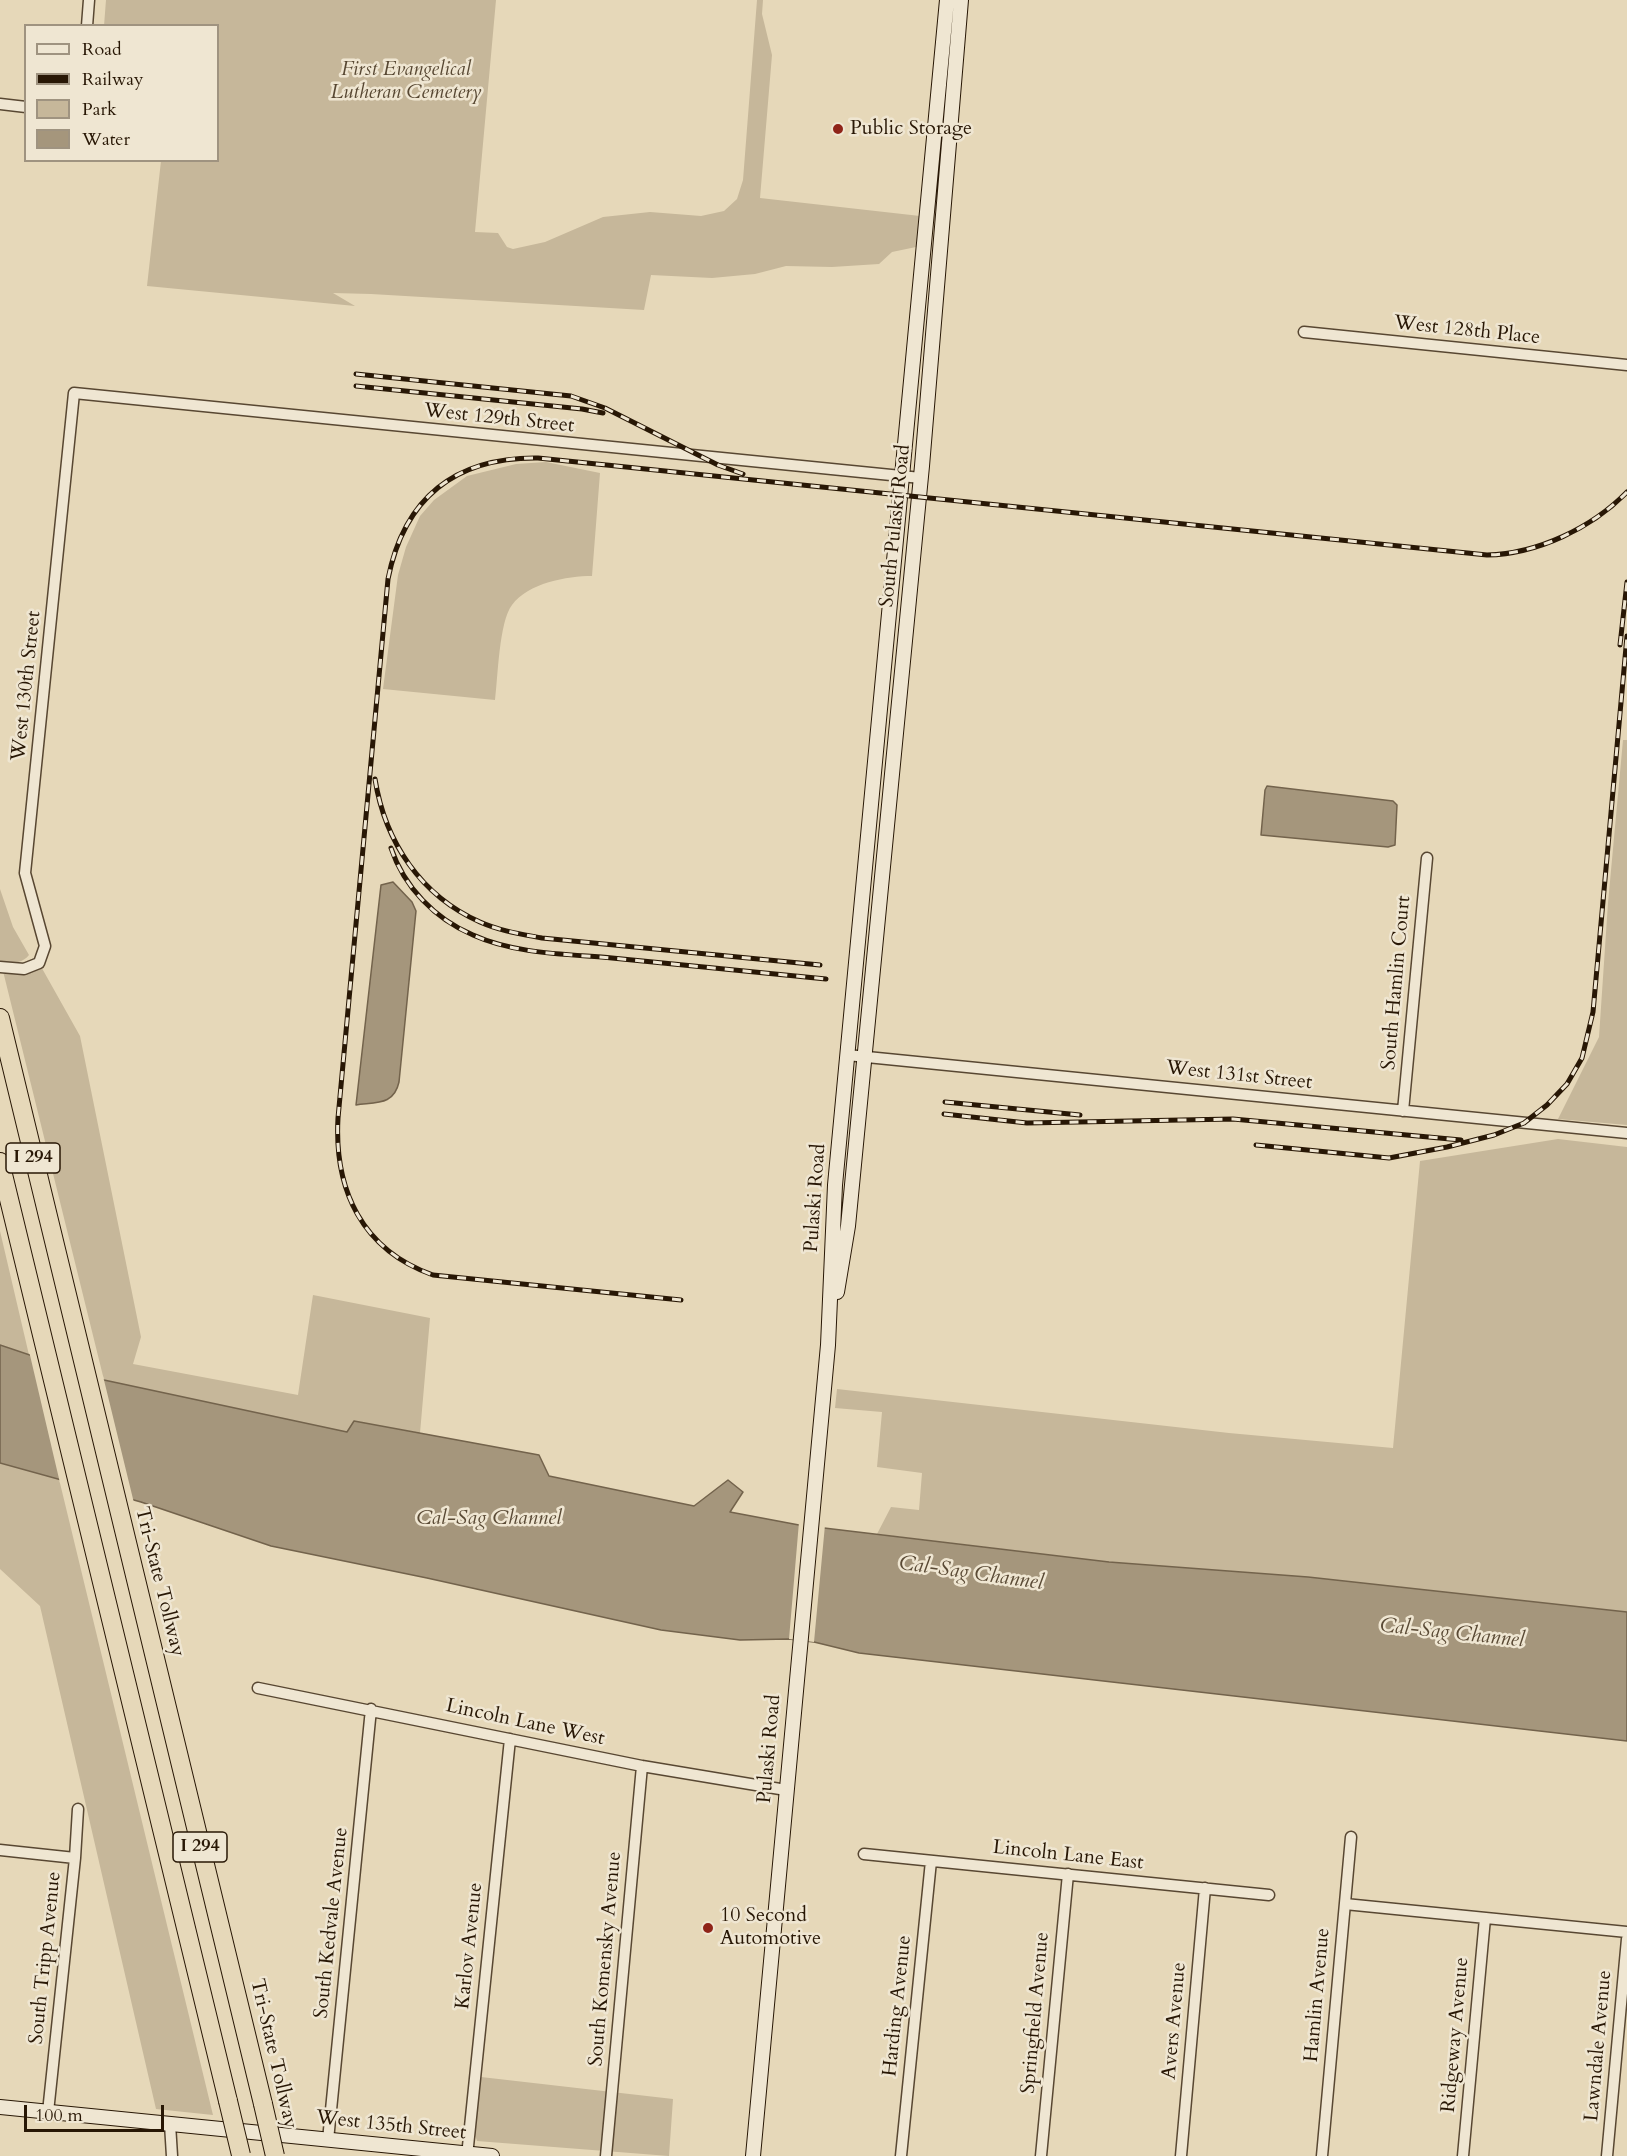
<!DOCTYPE html>
<style>
body{margin:0}
#map{position:relative;width:1627px;height:2156px;overflow:hidden;background:#e6d8b9;font-family:Cardo,serif}
canvas{display:block}
.legend{position:absolute;left:24px;top:24px;width:195px;height:138px;box-sizing:border-box;background:#efe6d2;border:2px solid #9f9380;margin:0;padding:8px 10px;list-style:none;font-size:18px;color:#281705}
.legend li{display:flex;align-items:center;gap:12px;height:30px}
.legend b{width:30px;border:2px solid #9f9380}
.scale{position:absolute;left:24px;top:2105px;width:140px;height:27px;box-sizing:border-box;border:3px solid #281705;border-top:0;padding-left:8px;font-size:18px;line-height:21px;white-space:nowrap;color:#281705;-webkit-text-stroke:4px #efe6d2;paint-order:stroke}
</style>
<div id="map">
<canvas width="1627" height="2156"></canvas>
<ul class="legend">
<li><b style="height:8px;background:#efe6d2"></b>Road</li>
<li><b style="height:8px;background:#281705"></b>Railway</li>
<li><b style="height:16px;background:#c6b79a"></b>Park</li>
<li><b style="height:16px;background:#a5967c"></b>Water</li>
</ul>
<div class="scale">100 m</div>
</div>
<script>
const ctx = document.querySelector('canvas').getContext('2d');
ctx.lineJoin = 'round';
function fillPath(path, color) { ctx.fillStyle = color; ctx.fill(path, 'evenodd'); }
function trace(path, color, width, dash) { ctx.strokeStyle = color; ctx.lineWidth = width; ctx.lineCap = dash ? 'butt' : 'round'; ctx.setLineDash(dash || []); ctx.stroke(path); }
function label(font, color, halo, rows, align = 'center') {
  ctx.font = font + ' Cardo,serif'; ctx.lineWidth = 5; ctx.setLineDash([]); ctx.textBaseline = 'middle'; ctx.strokeStyle = halo; ctx.fillStyle = color; for (const [text, x, y, turn = 0] of rows) {
    ctx.save(); ctx.translate(x, y); ctx.rotate((+turn || 0) * Math.PI / 180); ctx.textAlign = isNaN(turn) ? turn : align; if (halo) ctx.strokeText(text, 0, 0); ctx.fillText(text, 0, 0); ctx.restore();
  }
}
fillPath(new Path2D(`
 M106,0H496L475,232L498,233L507,247L513,249L545,242L603,217L650,212L701,216L724,211L737,199L743,180L757,0H763L762,14L772,55L760,198L920,216L916,247L892,252L879,264L832,267L786,266L755,274L712,278L651,275L644,310L371,294L333,293L355,306L147,286L161,161L218,160V26H104Z
 M546,462L600,473L592,576C567,576 528,583 512,605C499,622 498,677 495,700L383,689L398,575L406,547L420,516L434,500L467,476L516,464Z
 M1623,740H1627V1125L1558,1119L1599,1037L1608,903Z
 M0,889L13,927L29,955C22,964 12,963 1,963L0,960Z
 M39,963L80,1036L141,1337L133,1364L298,1395L313,1295L430,1318L420,1433L354,1421L347,1432L104,1380L2,967Z
 M1558,1139L1627,1147V1612L1308,1577L1109,1562L877,1534L891,1507L919,1510L922,1473L877,1467L882,1412L835,1408L837,1389L1229,1433L1393,1448L1420,1161Z
 M0,1231L29,1355L0,1345Z
 M0,1463L59,1479L213,2115L156,2109L40,1606L0,1569Z
 M481,2077L673,2099L669,2156L477,2141L474,2132Z`), '#c6b79a');
const water = new Path2D(`
 M1267,786L1393,801L1397,805L1395,845L1388,847L1261,835L1265,790Z
 M393,882L412,902L416,911L399,1082C394,1105 377,1102 356,1105L381,885Z
 M0,1345L104,1380L347,1432L354,1421L539,1455L549,1476L694,1506L728,1480L743,1492L730,1512L799,1525L1109,1562L1308,1577L1627,1612V1741L859,1653L814,1642L789,1639L740,1640L661,1630L427,1578L271,1546L141,1502L0,1463Z`);
fillPath(water, '#a5967c');
trace(water, '#73634c', 1.5);
fillPath(new Path2D(`
 M29,1351L103,1376L134,1503L60,1483Z
 M799,1522L825,1525L814,1642L789,1639Z`), '#e6d8b9');
const street = new Path2D(`
 M87,26L89,0
 M0,104L26,107
 M1304,332L1627,365
 M0,967L24,969L39,963L45,946L25,873L74,393L921,478
 M847,1055L1627,1133
 M1403,1111L1427,858
 M258,1688L642,1766L786,1790
 M0,1850L75,1858
 M864,1854L1269,1895
 M1345,1904L1627,1932
 M48,2112L75,1858L78,1809
 M170,2124L172,2156
 M328,2140L371,1709
 M467,2156L510,1739
 M606,2156L642,1766
 M901,2156L931,1861
 M1041,2156L1068,1874
 M1181,2156L1205,1888
 M1322,2156L1351,1837
 M1463,2156L1485,1918
 M1607,2156L1627,1939`);
const secondary = new Path2D(`
 M837,1292L848,1226L922,466L961,0
 M0,2107L492,2156
 M753,2156L828,1345L835,1185L947,0`);
const highway = new Path2D(`
 M0,1018L263,2104
 M0,1162L228,2101`);
trace(street, '#584732', 13);
trace(secondary, '#281705', 16);
trace(highway, '#281705', 20);
trace(street, '#efe6d2', 10);
trace(secondary, '#efe6d2', 14);
trace(highway, '#e6d8b9', 18);
const rail = new Path2D(`
 M356,374L571,396L605,408L718,465L743,474
 M356,386L582,409L603,413
 M1620,645L1627,582
 M375,779C385,842 421,896 480,922C500,931 521,934 542,938L820,965
 M391,848C404,887 435,919 473,935C515,954 566,954 612,958C683,965 754,972 826,979
 M945,1102L1080,1115
 M944,1114L1027,1123L1233,1119L1461,1140
 M1256,1145L1389,1158L1447,1147L1494,1135L1524,1123L1547,1105L1567,1084L1582,1058L1593,1012L1627,636
 M681,1300L433,1275C362,1250 334,1190 338,1118L388,579C404,498 455,457 538,458L1487,555C1537,554 1592,528 1627,492`);
trace(rail, '#281705', 5);
trace(rail, '#efe6d2', 3, [9]);
const highwayBridge = new Path2D(`
 M228,2101L241,2155
 M263,2104L275,2156`);
trace(highwayBridge, '#281705', 20, []);
trace(highwayBridge, '#e6d8b9', 18);
for (const [x, y, r, color] of [
 [838,129,6,"#8f2418"],
 [708,1928,6,"#8f2418"]
]) { const dot = new Path2D(); dot.arc(x, y, r, 0, 2 * Math.PI); ctx.fillStyle = color; ctx.fill(dot); trace(dot, '#efe6d2', 2); }
for (const [x, y, w] of [
 [33,1158,54],
 [200,1847,54]
]) { const box = new Path2D(); box.roundRect(x - w / 2, y - 15, w, 30, 4.5); ctx.fillStyle = '#efe6d2'; ctx.fill(box); trace(box, '#281705', 1.5); }
label('bold 18px', '#281705', null, [
 ["I 294",33,1158],
 ["I 294",200,1847]
]);
label('italic 20px', '#574732', '#efe6d2', [
 ["First Evangelical",406,70],
 ["Lutheran Cemetery",406,93]
]);
label('20px', '#281705', '#efe6d2', [
 ["Public Storage",850,129],
 ["10 Second",720,1916],
 ["Automotive",720,1939]
], 'left');
label('20px', '#281705', '#efe6d2', [
 ["West 128th Place",1467,331,6],
 ["West 129th Street",499,419,6],
 ["South Pulaski Road",896,526,-84],
 ["West 130th Street",27,686,-84],
 ["South Hamlin Court",1397,983,-85],
 ["West 131st Street",1239,1076,6],
 ["Pulaski Road",816,1198,-86],
 ["Tri-State Tollway",159,1582,76],
 ["Lincoln Lane West",525,1723,12],
 ["Pulaski Road",770,1749,-85],
 ["Lincoln Lane East",1068,1856,6],
 ["South Kedvale Avenue",332,1923,-84],
 ["Karlov Avenue",470,1946,-84],
 ["South Tripp Avenue",46,1958,-84],
 ["South Komensky Avenue",606,1959,-85],
 ["Hamlin Avenue",1318,1995,-85],
 ["Harding Avenue",898,2006,-84],
 ["Springfield Avenue",1036,2013,-85],
 ["Avers Avenue",1175,2021,-85],
 ["Ridgeway Avenue",1456,2035,-85],
 ["Lawndale Avenue",1599,2046,-85],
 ["Tri-State Tollway",273,2054,77],
 ["West 135th Street",391,2126,6]
]);
label('italic 21px', '#5a4a35', '#efe6d2', [
 ["Cal-Sag Channel",489,1519],
 ["Cal-Sag Channel",971,1574,8],
 ["Cal-Sag Channel",1452,1634,6]
]);
</script>
